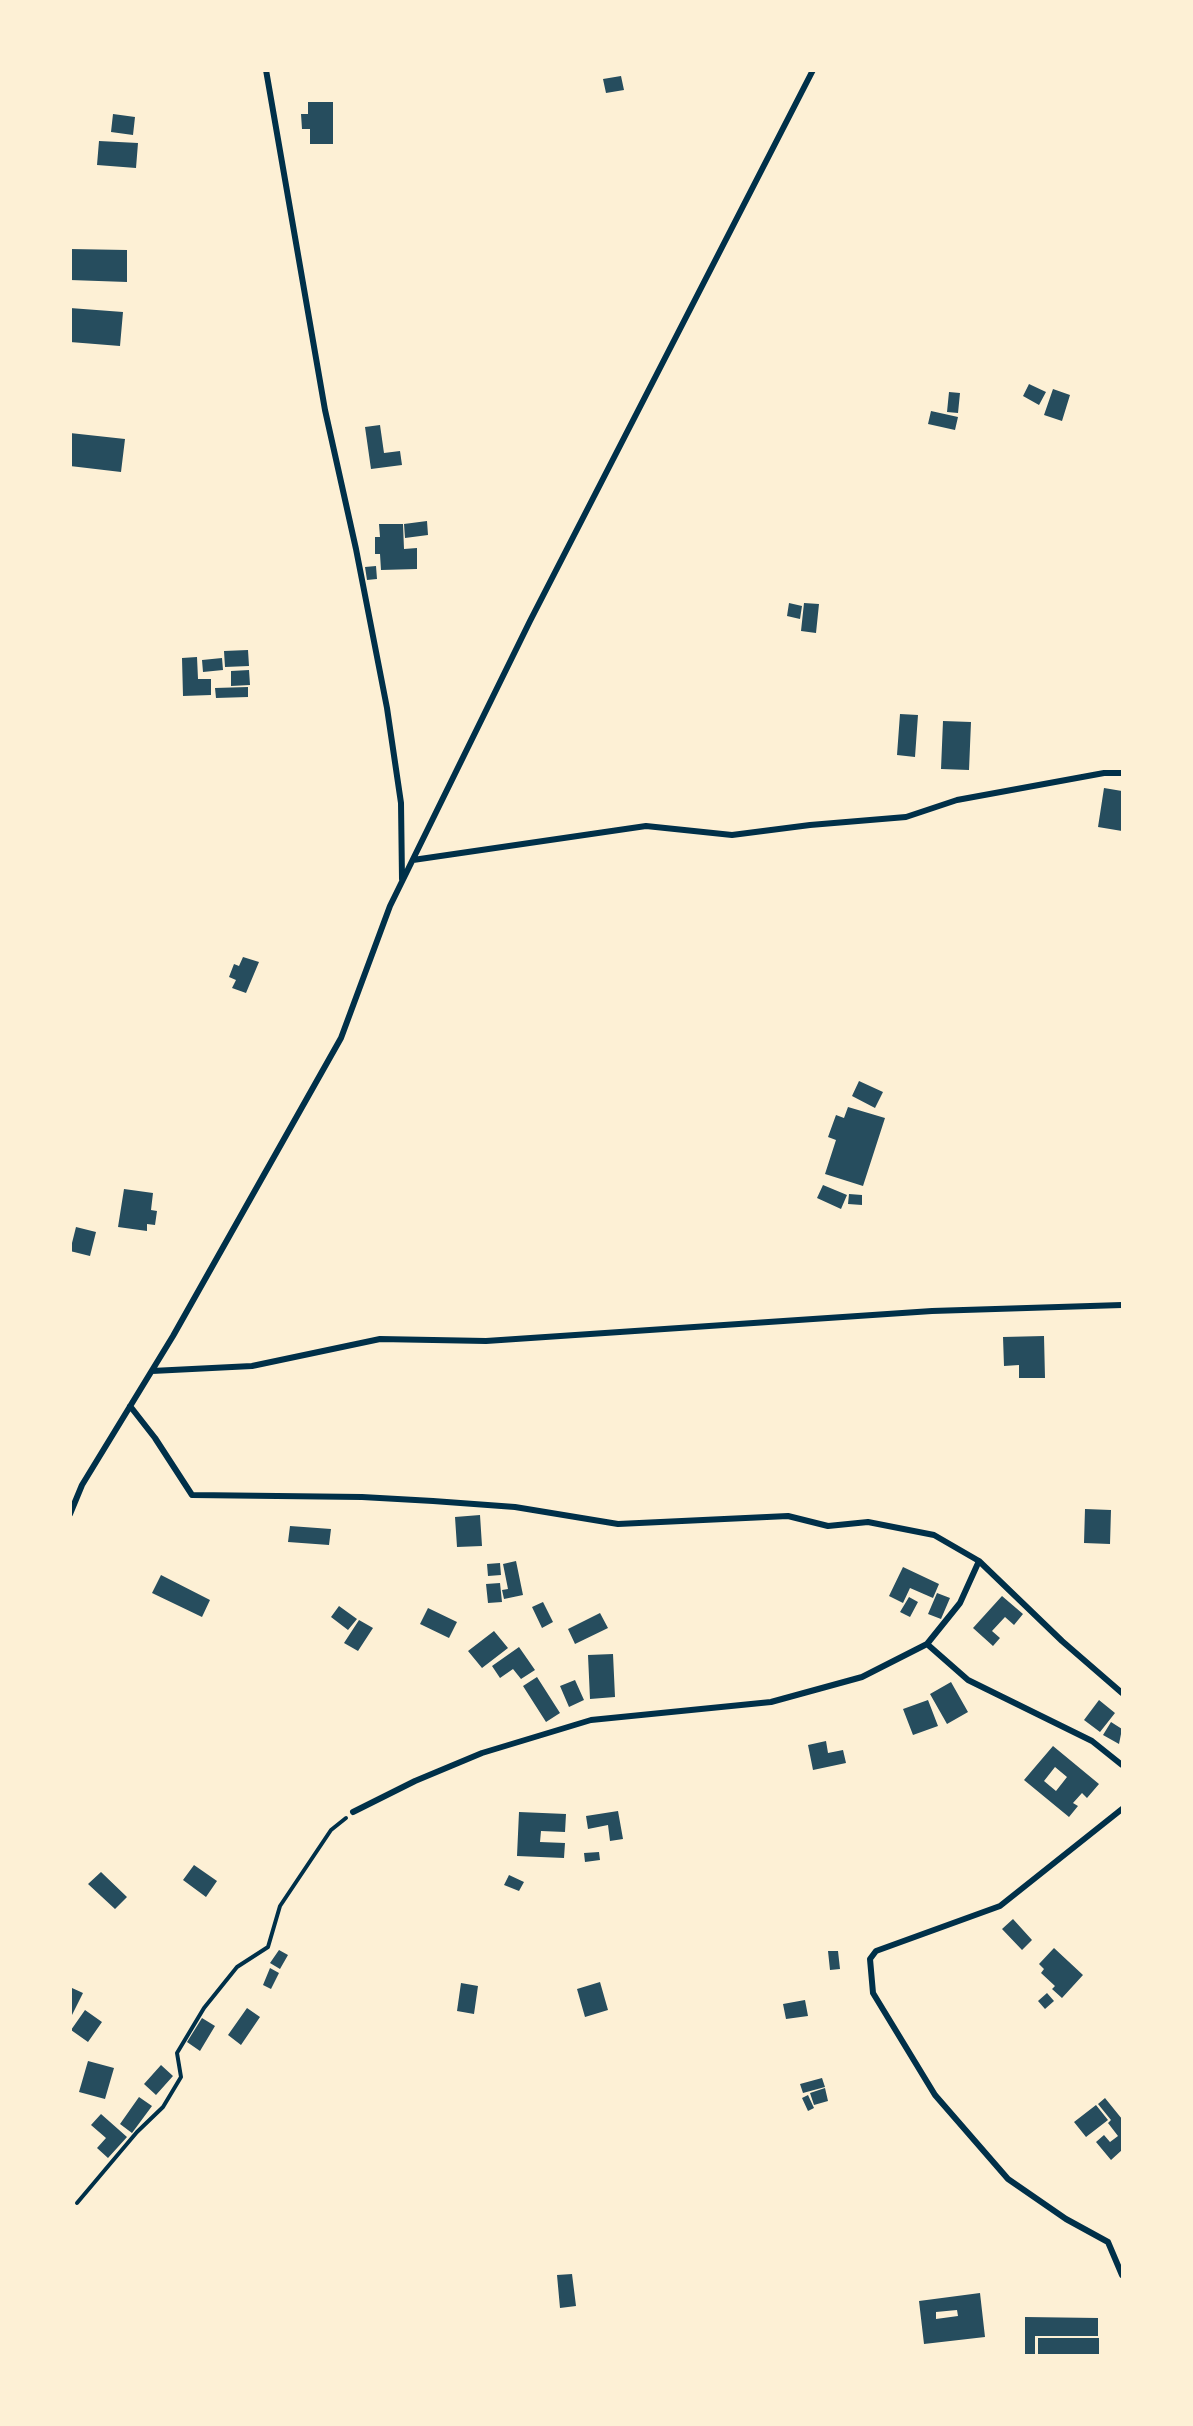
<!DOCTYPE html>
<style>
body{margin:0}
#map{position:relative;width:1193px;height:2426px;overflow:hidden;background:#fdf0d5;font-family:Roboto,sans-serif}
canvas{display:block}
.frame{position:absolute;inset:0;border:72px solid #fdf0d5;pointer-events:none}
</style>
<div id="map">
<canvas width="1193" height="2426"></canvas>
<div class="frame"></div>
</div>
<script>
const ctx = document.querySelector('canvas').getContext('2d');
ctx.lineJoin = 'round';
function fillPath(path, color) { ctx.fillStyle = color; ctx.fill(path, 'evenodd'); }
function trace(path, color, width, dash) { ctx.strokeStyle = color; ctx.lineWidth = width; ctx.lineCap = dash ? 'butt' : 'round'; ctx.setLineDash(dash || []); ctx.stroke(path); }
fillPath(new Path2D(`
 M621,76L624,90L606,93L603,79Z
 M308,102H333V144H310V129H302L301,114H308Z
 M113,114L135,117L133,135L111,132Z
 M99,141L138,143L136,168L97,165Z
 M70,249L127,250V282L70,280Z
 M70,308L123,312L120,346L70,342Z
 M1029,384L1046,392L1039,405L1023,396Z
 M1053,389L1070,395L1062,421L1044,415Z
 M949,392L960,393L958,413L947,412Z
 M931,411L958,417L955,430L928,424Z
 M380,425L384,453L400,451L402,465L371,469L365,427Z
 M70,433L125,439L121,472L70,466Z
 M427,521L428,535L405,538L404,524Z
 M379,524H403L404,549L417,548V569L381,570L380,554H375V537H380Z
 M376,566L377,579L367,580L365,567Z
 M789,603L802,606L800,619L787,616Z
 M804,603L819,604L816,633L801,631Z
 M248,650L249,666L225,667L224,651Z
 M197,657L198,679H211V695L183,696L182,658Z
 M222,658L223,670L203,672L202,660Z
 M249,670L250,685L231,686V671Z
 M248,687V697L216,698L215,688Z
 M900,714L918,715L915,757L897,755Z
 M943,721L971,722L969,770L941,769Z
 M1104,788L1122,791V831L1098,827Z
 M243,957L259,962L246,993L232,988L236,980L229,977L234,964L239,966Z
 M859,1081L883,1092L875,1108L852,1096Z
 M848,1107L885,1118L863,1186L825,1174L836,1140L828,1137L836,1115L844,1118Z
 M823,1185L847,1195L841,1209L817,1198Z
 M124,1189L153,1193L151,1210L157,1211L155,1225L147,1224V1231L118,1227Z
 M849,1194L862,1195V1205L848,1204Z
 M76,1227L96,1232L90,1256L70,1251Z
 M1044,1336L1045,1378H1019V1365L1004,1366L1003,1337Z
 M1085,1509L1111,1510L1110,1544L1084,1543Z
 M480,1515L482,1546L457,1547L455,1517Z
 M290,1526L331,1529L329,1545L288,1542Z
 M516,1561L523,1595L504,1599L502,1590L508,1589L503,1564Z
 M500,1563L501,1575L488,1576L487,1564Z
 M903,1567L939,1584L933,1598L910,1588L903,1603L889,1596Z
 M161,1575L210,1600L202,1617L152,1593Z
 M500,1583L502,1602L488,1603L486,1584Z
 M937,1593L950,1598L941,1619L928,1614Z
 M1002,1596L1023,1614L1014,1625L1005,1617L992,1631L1000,1638L993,1646L973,1628Z
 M909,1597L918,1602L910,1617L900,1612Z
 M543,1602L553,1622L542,1628L532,1607Z
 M339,1606L357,1619L348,1630L331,1617Z
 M428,1608L457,1622L449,1638L420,1624Z
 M600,1613L608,1628L575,1644L568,1629Z
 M359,1620L373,1628L358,1651L344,1643Z
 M494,1631L508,1648L482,1668L468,1651Z
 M519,1647L535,1670L521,1679L513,1669L500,1678L492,1666Z
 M613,1654L615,1697L590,1699L588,1655Z
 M537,1677L560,1713L546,1722L523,1686Z
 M575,1680L584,1700L569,1707L560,1686Z
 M951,1682L968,1712L947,1724L930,1694Z
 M928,1700L938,1726L913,1735L903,1709Z
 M1099,1700L1115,1713L1100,1732L1084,1720Z
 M1111,1722L1122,1729L1119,1744L1103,1735Z
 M826,1741L828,1753L843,1750L846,1763L813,1770L808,1745Z
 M1053,1746L1099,1784L1087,1798L1082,1793L1073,1803L1078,1806L1069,1817L1024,1780ZM1055,1767L1067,1777L1056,1791L1044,1781Z
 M618,1811L623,1839L610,1841L608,1825L588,1829L586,1816Z
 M519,1812L566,1814L565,1832L541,1831L540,1842L565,1843L564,1858L517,1856Z
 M599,1852L600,1860L585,1862L584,1853Z
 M194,1865L217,1881L206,1897L183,1880Z
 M101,1872L127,1897L115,1909L88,1884Z
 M509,1875L524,1882L519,1891L504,1885Z
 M1013,1919L1032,1940L1022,1950L1002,1929Z
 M1054,1948L1083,1975L1062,1998L1052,1989L1055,1986L1041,1973L1044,1969L1039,1964Z
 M279,1950L288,1955L280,1969L270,1963Z
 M828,1951H838L840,1969L830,1970Z
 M270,1968L279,1973L271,1989L263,1985Z
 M600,1982L608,2010L585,2017L577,1989Z
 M461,1983L478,1986L474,2014L457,2011Z
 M72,1988L83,1993L72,2015L70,2014Z
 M1047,1993L1054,2001L1045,2009L1038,2001Z
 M805,2000L808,2016L786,2019L783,2004Z
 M247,2008L260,2017L241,2045L228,2035Z
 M85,2010L102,2022L88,2042L71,2030Z
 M202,2018L215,2026L200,2051L187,2042Z
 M88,2061L114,2068L105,2099L79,2092Z
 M161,2065L173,2076L156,2095L144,2084Z
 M822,2078L825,2087L803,2093L800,2084Z
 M825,2088L828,2101L814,2105L810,2093Z
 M808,2095L814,2108L808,2111L802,2098Z
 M139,2097L152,2106L132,2133L120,2124Z
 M1105,2098L1122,2119V2150L1111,2160L1096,2142L1104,2135L1110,2142L1118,2136L1108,2123L1111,2120L1098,2104Z
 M1096,2105L1108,2120L1086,2137L1074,2122Z
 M101,2114L127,2137L108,2158L97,2148L106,2138L91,2125Z
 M572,2274L576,2306L560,2308L557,2275Z
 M980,2293L985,2337L924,2344L919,2301ZM957,2310L958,2316L936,2319V2312Z
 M1025,2317L1098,2318V2336H1035V2356H1025Z
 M1038,2338H1099V2356H1038Z`), '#264d5e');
trace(new Path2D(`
 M77,2203L137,2132L163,2107L181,2077L177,2053L204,2008L237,1967L268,1947L280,1906L331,1830L346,1818`), '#003049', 4);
trace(new Path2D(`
 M266,70L325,410L356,549L387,708L401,803L402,879
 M413,860L646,826L732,835L810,825L906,817L957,800L1104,773H1122
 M152,1371L252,1366L380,1339L486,1341L932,1311L1122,1305
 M130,1406L155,1438L192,1495L362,1497L433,1501L515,1507L618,1524L788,1516L828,1526L868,1522L934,1535L979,1561L1062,1641L1122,1693
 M70,1514L82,1485L173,1336L341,1038L390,906L530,621L813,70
 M927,1644L968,1680L1092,1741L1122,1765
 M1122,1809L1000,1906L876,1951L870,1959L873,1993L935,2095L1008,2179L1066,2219L1108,2242L1122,2275
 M353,1812L415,1781L482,1753L591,1720L771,1702L862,1677L927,1644L960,1603L979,1561`), '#003049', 6);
</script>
